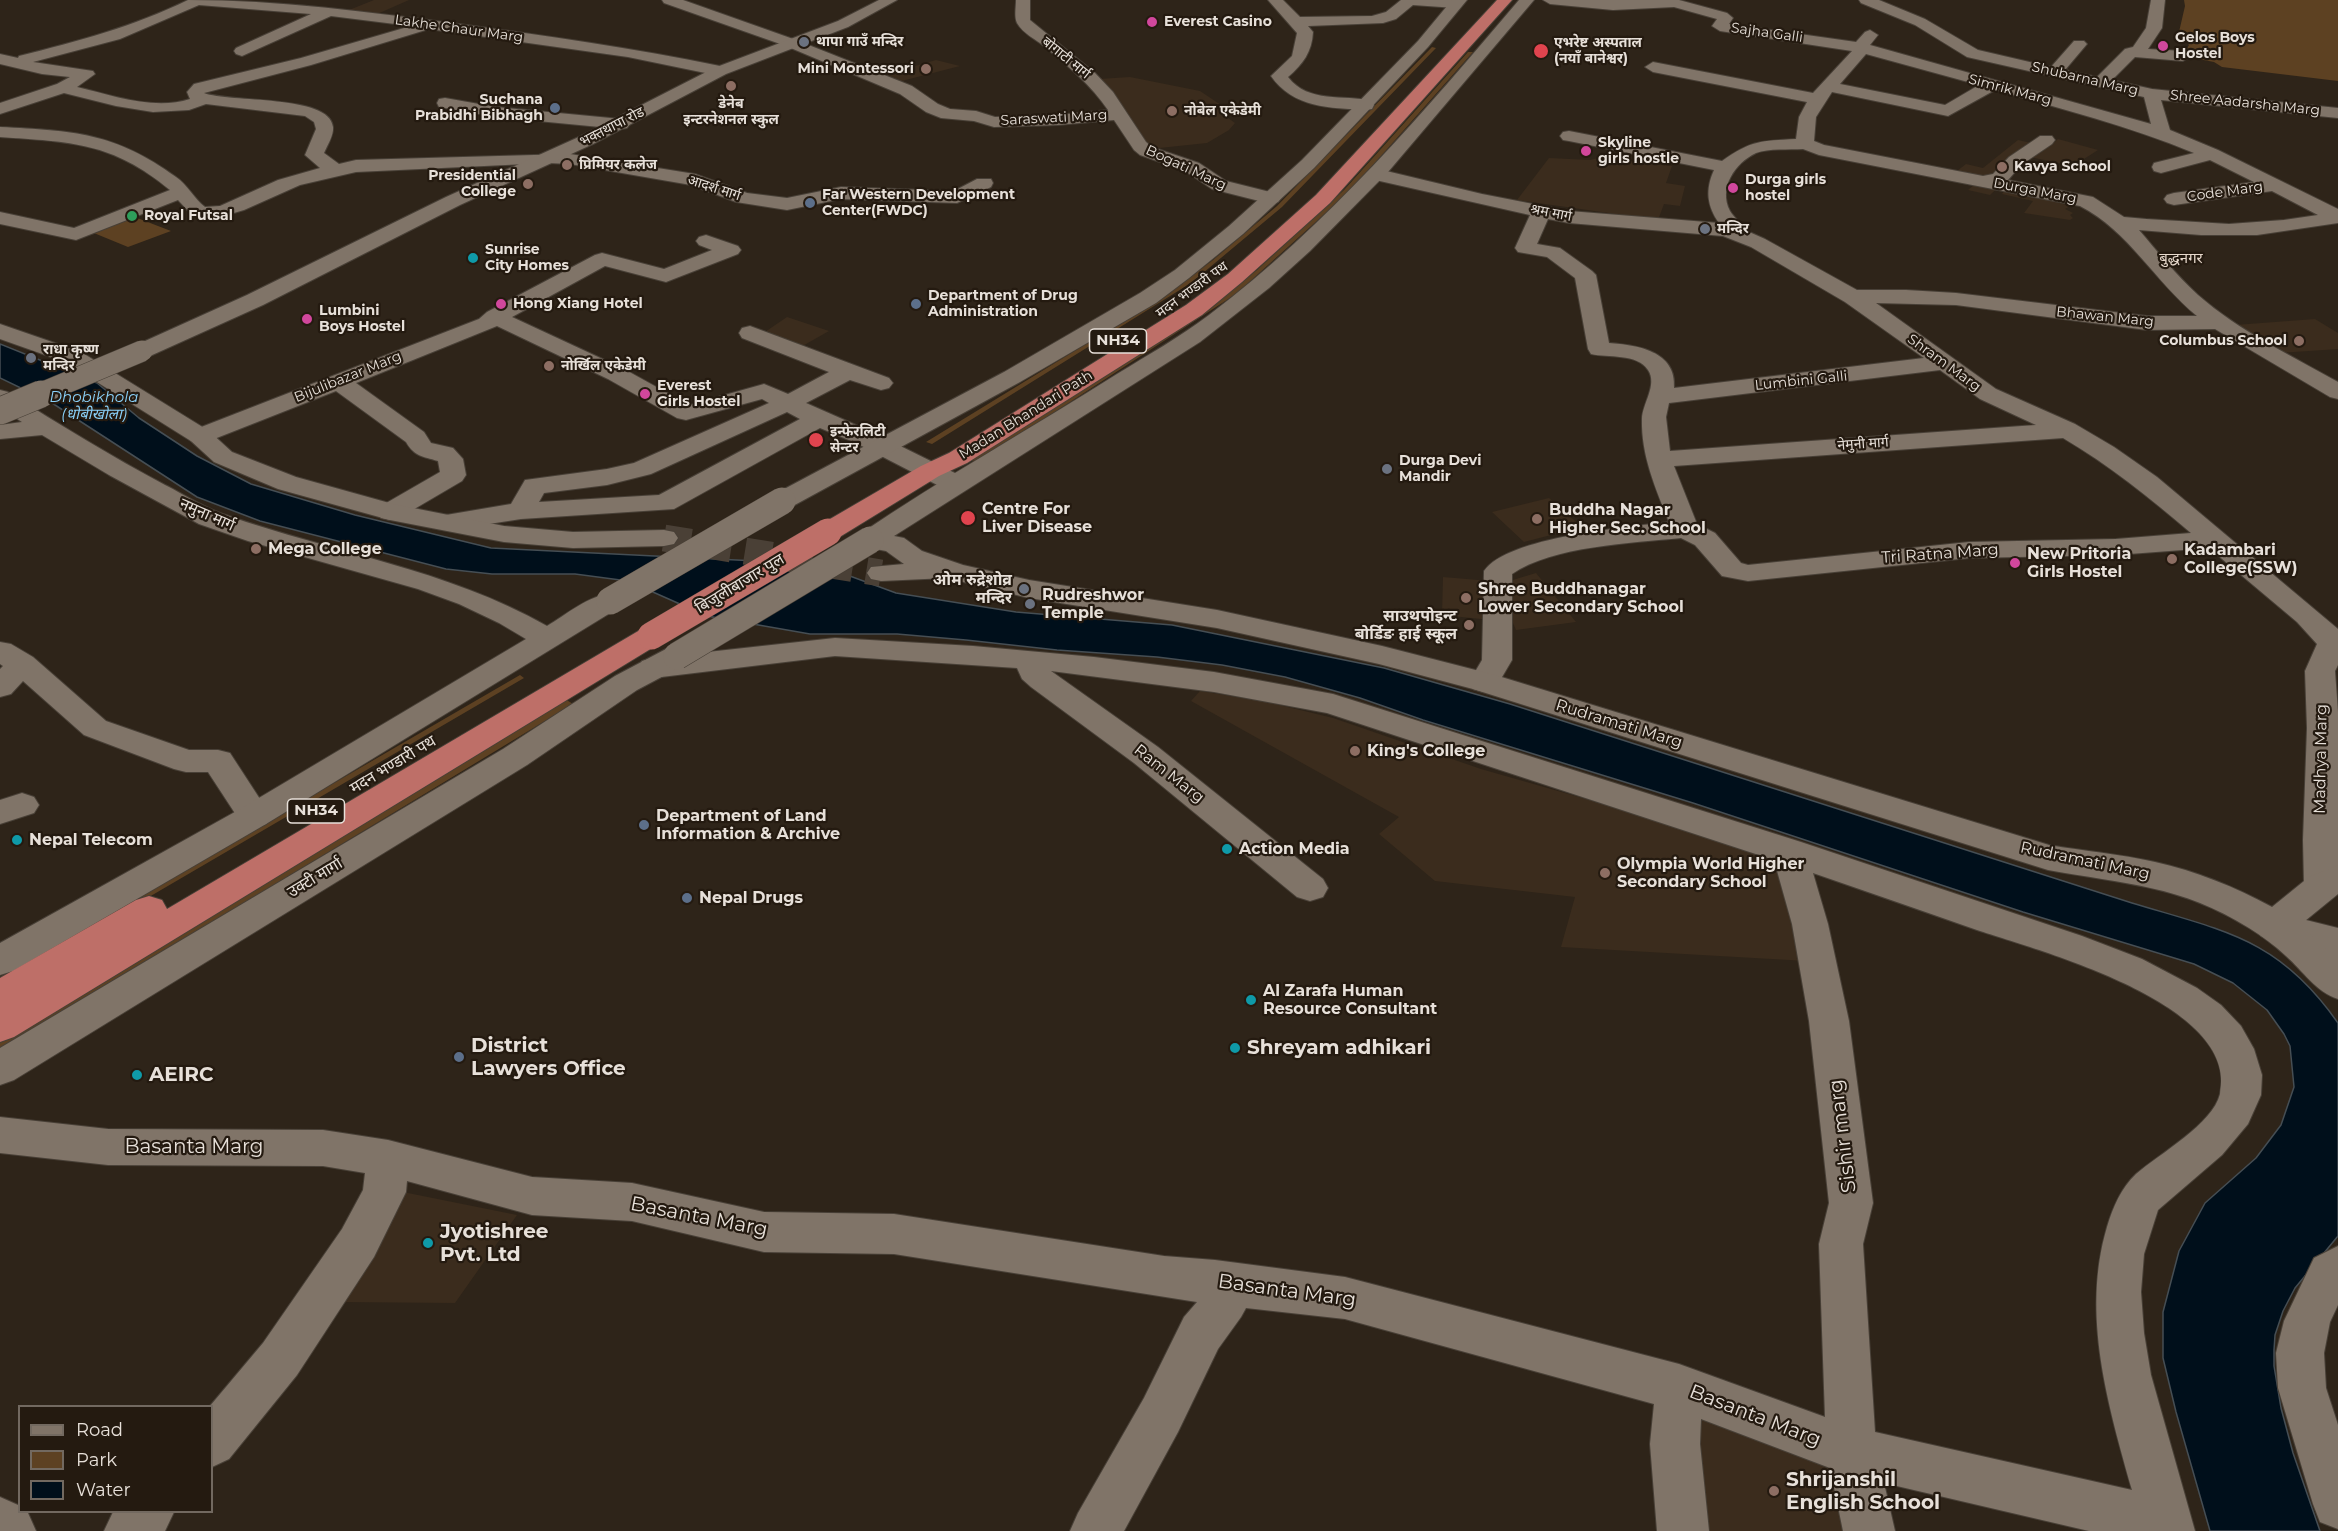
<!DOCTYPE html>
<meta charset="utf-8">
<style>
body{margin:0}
#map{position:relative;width:2338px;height:1531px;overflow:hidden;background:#2e2419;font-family:Montserrat,sans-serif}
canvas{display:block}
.legend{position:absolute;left:18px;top:1405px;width:195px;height:108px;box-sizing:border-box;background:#241a10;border:2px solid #726960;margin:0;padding:8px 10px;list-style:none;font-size:18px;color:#e7e0d9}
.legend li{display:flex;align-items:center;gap:12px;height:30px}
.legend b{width:30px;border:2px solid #726960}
</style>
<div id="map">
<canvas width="2338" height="1531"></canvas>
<ul class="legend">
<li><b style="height:8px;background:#807468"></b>Road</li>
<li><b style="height:16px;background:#5d4122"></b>Park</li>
<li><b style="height:16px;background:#000f1b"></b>Water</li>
</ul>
</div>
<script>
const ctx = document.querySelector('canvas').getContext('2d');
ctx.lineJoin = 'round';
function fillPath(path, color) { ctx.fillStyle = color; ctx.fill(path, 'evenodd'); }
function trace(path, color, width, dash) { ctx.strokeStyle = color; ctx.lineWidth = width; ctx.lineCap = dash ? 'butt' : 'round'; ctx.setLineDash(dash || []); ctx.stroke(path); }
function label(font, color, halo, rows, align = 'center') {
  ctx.font = font + ' Montserrat,"Noto Sans Devanagari",sans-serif'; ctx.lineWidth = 4.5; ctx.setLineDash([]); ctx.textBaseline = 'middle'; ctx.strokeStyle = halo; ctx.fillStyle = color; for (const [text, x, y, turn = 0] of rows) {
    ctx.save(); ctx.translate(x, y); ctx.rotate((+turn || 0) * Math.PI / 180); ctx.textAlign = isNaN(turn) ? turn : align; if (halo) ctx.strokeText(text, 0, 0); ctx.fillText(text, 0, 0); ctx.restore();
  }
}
fillPath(new Path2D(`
 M374,0H409L375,15L344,12Z
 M936,60L960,66L898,82L880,76Z
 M1130,77L1200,91L1224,107L1228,118L1235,123L1229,130L1207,143L1150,149L1099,79Z
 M2058,139L2098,150L2073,166L2030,157L1990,195L1968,190L1982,178L1957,171L1966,164L1983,168L2018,140L2049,147Z
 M1602,157L1672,166L1666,183L1685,186L1680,206L1664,204L1658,220L1517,200L1549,158L1590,160Z
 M2007,187L2070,206L2065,209L2073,213L2070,215L2073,218L2070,220L2024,213L2033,201L2002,194Z
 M787,317L829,331L799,348L762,334Z
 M2315,319L2338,333V349L2279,353L2235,325Z
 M1549,498L1582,527L1524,542L1492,512Z
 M1536,573L1576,622L1516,630L1503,600L1506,582Z
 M1443,577L1490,581L1491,620L1442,615Z
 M1200,691L1267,702L1333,718L1481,769L1649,817L1778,858L1807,961L1561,947L1575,897L1435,881L1379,834L1399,817L1191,701Z
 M398,1191L517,1215L455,1303L337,1302Z
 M1680,1389L1851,1451L1869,1531H1692Z`), '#3b2c1d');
fillPath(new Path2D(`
 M2184,0H2338V81L2222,67L2214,62L2183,56L2189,45L2179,32L2185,6Z
 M1432,47L1436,48L1282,207L1191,283L932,444L926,442L1166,295L1213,260L1277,206Z
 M1468,52H1473L1350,191L1236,294L978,462L971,460L1209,308L1257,270L1344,190Z
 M132,216L171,231L128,247L89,231Z
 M520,675L524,678L0,984V977Z
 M565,699L573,704L0,1051V1040Z`), '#5d4122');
const water = new Path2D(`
 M0,344L97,383L139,418L197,456L251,484L355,515L491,548L798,563L839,572L896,593L1016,612L1172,625L1384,668L1510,704L2132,903C2224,931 2279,938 2338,1023V1236L2295,1288L2283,1311L2275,1335L2274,1350V1366L2281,1408L2293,1453L2320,1531H2210L2176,1412L2163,1358V1312L2179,1251L2205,1203L2256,1158L2281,1125L2294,1087L2290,1046L2284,1034L2267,1010L2233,983L2194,964L2023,912L1693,803L1423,720L1360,698L1285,677L1222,665L1157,657L1057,650L966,640L897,634H810L707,616L628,581L575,574H492L446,569L260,521L197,497L52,403L0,378Z`);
fillPath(water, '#000f1b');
trace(water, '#454e54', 1.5);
trace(new Path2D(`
 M664,538L881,573`), '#4a4036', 27, [27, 14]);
const minor = new Path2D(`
 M188,0C279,0 369,12 459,24C547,36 633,48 720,66L728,71L720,76L628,57L429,29L311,65L204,93C229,103 330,94 333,127C334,135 327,146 324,153L339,164L356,160L570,154L695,174L747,193L787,198L841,187L954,191L977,179H991L993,183L991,187L957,203L841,199L787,210L736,202L691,185L570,164L548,163L356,172L300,185L244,210L217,218H203L192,215L178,200L76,240L0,224V212L74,228L170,190C112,142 71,142 0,137V127C74,131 114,132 176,177C188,185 194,199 205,207L220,206L278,180L320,168L305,155L316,129L314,122L305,116L206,104L189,110L153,112L116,106L64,93L0,114V103L57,84L70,77L42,74L0,64V54L18,58L19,56C79,41 132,27 188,0ZM199,5L311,14L236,48L234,51L236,54L242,56L331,16L411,26L301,58L194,84L187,92L190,99C154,111 112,95 77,87L95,74L93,71L33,62L120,39Z
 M662,0H683L796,40L912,86L938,104L950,109L976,111L995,117L1057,115L1108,110C1091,85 1068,66 1045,47C1036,39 1023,34 1017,23C1014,17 1016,7 1016,0H1030V20L1095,73L1113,92L1146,142L1152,147L1199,163L1226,181L1278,194L1281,198L1278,202L1271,204L1212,189L1185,171L1140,155L1134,150L1114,120L1057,125L994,127L974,121L941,118L926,112L900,94L786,46L664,3Z
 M1268,0H1283L1300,17L1372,16L1386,12L1401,0H1457L1463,4L1456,8L1413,5L1396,19L1383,23L1308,26L1313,32C1312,52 1303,64 1288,77C1309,104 1343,94 1372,101L1374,105L1372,109L1366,110C1330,108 1293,108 1271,76L1292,56L1297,33Z
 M1543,0H1679L1727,13L1733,18L1729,24L1856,42L1865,32L1870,30L1878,35L1870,45L2151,124L2144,97L1967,57L1915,25L1861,3L1859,0H1879L1925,19L1978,50L2051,67L2074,41H2084L2087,44L2065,70L2097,77L2125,49L2133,47L2146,28L2151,0H2165L2162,28L2148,49L2183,51L2191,56L2183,61L2135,57L2112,80L2152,89L2338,108V118L2161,100L2170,130L2218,150L2338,209V223L2257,235H2201L2139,230C2158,252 2176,275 2198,295C2239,331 2290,355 2338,382V399L2330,397L2215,329L2147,330L1956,305L1876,303L1996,389L2075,424L2114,447L2157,477L2338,629V665L2335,671L2338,712V889L2335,895L2322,899L2309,895L2304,886L2303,840L2307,728L2305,671L2317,644L2297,622L2209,548L2116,555L1969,558L1748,581L1722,576L1695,545L1681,538C1632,543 1553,546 1512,574V660L1495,689L1484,692L1473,689L1469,682L1482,660L1484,571C1507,537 1628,527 1669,522C1656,489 1641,456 1642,419C1642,404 1658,385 1648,370C1637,353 1608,358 1591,354L1588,349L1575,278L1547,257L1518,252L1515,248L1530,215L1371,179L1369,175L1371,171L1378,169L1482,194L1569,211L1719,223C1707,206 1705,190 1714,170L1569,141L1563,140L1560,136L1563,132L1569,131L1722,161C1752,140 1760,141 1796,139L1799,117L1807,102L1653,72L1645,67L1653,62L1813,93L1852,51L1720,31L1712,26L1717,19L1674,7L1613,10L1550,4ZM1866,54L1979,85L1945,105L1840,84ZM1995,90C2062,109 2129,126 2194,153L2154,163L2152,167L2154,171L2161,173L2210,160L2254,182L2174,193L2167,195L2164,199L2167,203L2174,205L2272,191L2318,215L2284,220L2229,224L2146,219L2124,217L2093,197L2008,180L2021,165L2052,144L2055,140L2052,136H2040L2009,157L1993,174L1983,176L1824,145L1814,141L1816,117L1832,92L1948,116ZM1803,149L1819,155L2080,206C2129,231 2155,282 2197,316H2147L1956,293L1906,290H1857L1765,239L1738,227L1739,222C1736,218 1732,215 1730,211C1718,188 1735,163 1756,153C1769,148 1789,150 1803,149ZM1548,219L1569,223L1723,236L1751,247L1845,302L1924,358L1674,388C1677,351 1637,345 1609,343L1596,275L1592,271L1560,248L1537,244ZM1940,370L1980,399L2036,425L1670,451L1666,417L1669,403ZM2063,438C2109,465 2150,498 2191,533L2116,539L1969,542L1748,565L1741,563L1715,533L1697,524L1674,466Z
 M445,98L496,107L621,119L627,120L630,124L627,128L621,129L496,117L439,107L437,103L439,99Z
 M706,235L738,246L741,250L738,254L666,282L605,266L512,317L624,369L689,405L764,384L788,394L829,372L742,338L739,333L742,328L750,326L889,378L893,383L889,388L881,390L850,380L806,403L874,433L963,477L967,483L963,489L954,491L945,489L856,443L820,428L674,509L521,519L450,530L440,528L436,522L440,516L511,504L525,480L607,469L634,463L769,403L762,399L686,420L677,418L608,379L497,326L356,383L424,432L431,443L453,448L463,459L466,475L462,481L399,518L390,520L381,518L377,512L381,506L440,472L438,461C422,456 415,457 406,442L336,391L209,441L200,443L191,441L188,436L191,431L479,319L487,312L595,255L602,253L664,269L712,250L699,245L696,241L699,237ZM787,412L800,419L659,495L539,502L544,493L607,485L651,474Z
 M835,638L973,646L1094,657L1214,672L1333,694L1801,842L2082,936L2142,959L2197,988L2221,1005L2241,1026L2254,1049L2262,1075L2261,1095L2248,1124L2222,1155L2158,1210L2144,1254L2141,1292L2144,1333L2151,1375L2195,1531H2089L1884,1483L1895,1531H1843L1830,1468L1701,1419L1700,1444L1709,1531H1657L1650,1444L1654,1404L1345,1319L1246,1308L1241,1317L1218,1349L1178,1432L1124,1531H1070L1078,1513L1144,1398L1184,1317L1197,1302L894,1254L764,1252L632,1221L532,1215L407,1181L406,1192L374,1257L297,1375L229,1459L212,1467V1406H210L263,1343L342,1229L363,1190L365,1173L323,1166L108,1165L0,1153V1117L108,1129L323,1130L388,1140L532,1177L632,1183L764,1212L894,1214L1164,1256L1215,1260L1345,1277L1679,1364L1825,1417L1819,1244L1829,1203L1809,1021L1792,924L1774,860L1327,713L1214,692L1051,671L1158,747L1323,879L1328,888L1323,897L1310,901L1297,897L1134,763L1031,687L1022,679L1017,668L835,656L653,678L642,675L638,668L642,661L653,658ZM1813,873C1868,892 1923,911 1977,930C2040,951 2241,1004 2220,1094C2213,1124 2159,1154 2136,1174C2121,1188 2113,1207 2107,1227C2081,1314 2108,1405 2132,1490L1875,1432L1863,1244L1873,1203L1849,1021L1828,924Z
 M0,642L11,644L33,657L106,721L189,750H218L230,753L271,816L266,824L254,828L242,824L208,772H186L174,769L84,735L23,681L11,694L0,697V669L3,666L0,664Z
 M22,793L34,797L39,805L34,813L0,824V800Z
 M2274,912L2338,928V961L2325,957L2316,950L2261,936L2256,926L2261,916Z
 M0,1497L18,1505L20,1512L28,1513L36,1531H0Z
 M113,1512H174L165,1531H104Z`);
const tertiary = new Path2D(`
 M879,0H897L848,27L726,74L593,144L460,205L263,305L150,356L142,358L134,356L131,351L134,346L247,295L446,197L581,136L714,68L838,21Z
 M1452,0H1467L1428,47L1314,168L1243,234L1189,278L1156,303L1020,382L791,507L782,509L773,507L769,501L773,495L1004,372L1140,293L1175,270L1229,226L1302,160L1418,41Z
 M1519,0H1534L1388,172L1310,251L1269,288L1200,342L894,536L904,538L922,551L963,565L1029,580L1217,610L1382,646L1495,675L2049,845C2084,851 2120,854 2155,862C2196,871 2235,887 2272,907L2309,877L2338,865V894L2300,925L2338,960V999C2316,992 2303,971 2286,956C2274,945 2262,936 2249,928C2181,885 2124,884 2048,870L1473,689L1379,664L1217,628L1029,598L947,578L881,581L871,579L867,573L871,567L904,564L886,551L860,546L856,540L860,534C944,477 1032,428 1117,374C1148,355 1180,337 1209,315C1327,226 1424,112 1519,0Z
 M0,324L81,352L209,431L232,452L296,477L393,504L504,526L573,532L664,530L674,532L678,538L674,544L664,546L573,548L504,542L390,520L278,489L214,462L191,441L65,362L0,339Z
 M0,390L8,392C60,425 111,456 165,485C185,495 204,508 226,515C333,553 447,569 547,626C568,614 595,589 620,595L624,601L620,607L266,824L13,971L0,975V943L242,808L526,639L499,623L459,604L418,589L248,541L199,524L109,475L42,435L0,439V425L22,422L0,408Z
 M677,647L688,649L692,656L688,663L637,690L527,765L14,1080L0,1085V1048L503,749L615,676L666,649Z
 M2338,1246V1305L2330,1322L2324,1353L2326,1388L2338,1425V1529L2320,1522L2313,1504L2278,1388L2276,1353L2284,1321L2314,1258Z`);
const trunk = new Path2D(`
 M1497,0H1512L1330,203L1242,282L1202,315L967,463L939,476L838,538L828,540L818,538L814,532L818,526L921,466L949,453L1186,305L1228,274L1316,195Z
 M651,627L662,630L666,636L662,642L14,1037L0,1042V978L136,900L149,896L162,900L167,909L640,630Z`);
trace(minor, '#484037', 2);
trace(tertiary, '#484037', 2);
trace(trunk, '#484037', 2);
fillPath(minor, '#807468');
fillPath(tertiary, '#807468');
fillPath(trunk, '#be6f68');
const tertiaryBridgeFar1 = new Path2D(`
 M37,395L142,351`);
const tertiaryBridge = new Path2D(`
 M0,411L41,394
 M610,601L782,501
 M677,656L870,540`);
const trunkBridge = new Path2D(`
 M651,636L828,532`);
trace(tertiaryBridgeFar1, '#484037', 22, []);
trace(tertiaryBridge, '#484037', 28, []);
trace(trunkBridge, '#484037', 28, []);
trace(tertiaryBridgeFar1, '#807468', 21);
trace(tertiaryBridge, '#807468', 27);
trace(trunkBridge, '#be6f68', 27);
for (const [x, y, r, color] of [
 [1152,22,6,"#d1479c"],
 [804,42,6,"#6b7280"],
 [2163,46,6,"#d1479c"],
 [1541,51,8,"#e0444e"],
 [926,69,6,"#8d6e63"],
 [731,86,6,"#8d6e63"],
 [555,108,6,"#5c6f8a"],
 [1172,111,6,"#8d6e63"],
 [1586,151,6,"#d1479c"],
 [567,165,6,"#8d6e63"],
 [2002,167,6,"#8d6e63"],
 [528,184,6,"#8d6e63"],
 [1733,188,6,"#d1479c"],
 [810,203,6,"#5c6f8a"],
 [132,216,6,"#2e9e5b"],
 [1705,229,6,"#6b7280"],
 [473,258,6,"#0f9aa8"],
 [501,304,6,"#d1479c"],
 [916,304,6,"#5c6f8a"],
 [307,319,6,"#d1479c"],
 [2299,341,6,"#8d6e63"],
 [31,358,6,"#6b7280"],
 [549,366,6,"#8d6e63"],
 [645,394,6,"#d1479c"],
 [816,440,8,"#e0444e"],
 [1387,469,6,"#6b7280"],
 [968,518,8,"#e0444e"],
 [1537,519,6,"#8d6e63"],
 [256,549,6,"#8d6e63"],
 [2172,559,6,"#8d6e63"],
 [2015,563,6,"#d1479c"],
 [1024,589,6,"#6b7280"],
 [1466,598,6,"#8d6e63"],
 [1030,604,6,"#6b7280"],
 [1469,625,6,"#8d6e63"],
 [1355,751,6,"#8d6e63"],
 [644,825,6,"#5c6f8a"],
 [17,840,6,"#0f9aa8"],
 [1227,849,6,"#0f9aa8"],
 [1605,873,6,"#8d6e63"],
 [687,898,6,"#5c6f8a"],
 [1251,1000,6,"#0f9aa8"],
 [1235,1048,6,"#0f9aa8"],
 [459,1057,6,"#5c6f8a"],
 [137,1075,6,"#0f9aa8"],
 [428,1243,6,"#0f9aa8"],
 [1774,1491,6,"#8d6e63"]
]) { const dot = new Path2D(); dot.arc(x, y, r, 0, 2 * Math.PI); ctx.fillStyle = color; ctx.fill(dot); trace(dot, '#241a10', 2); }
label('bold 14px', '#e7e0d9', '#241a10', [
 ["Everest Casino",1164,22],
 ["Gelos Boys",2175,38],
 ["Hostel",2175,54],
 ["थापा गाउँ मन्दिर",816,42],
 ["एभरेष्ट अस्पताल",1554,43],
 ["(नयाँ बानेश्वर)",1554,59],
 ["Mini Montessori",914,69,"right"],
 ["Suchana",543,100,"right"],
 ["Prabidhi Bibhagh",543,116,"right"],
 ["डेनेब",731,104,"center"],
 ["इन्टरनेशनल स्कुल",731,120,"center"],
 ["नोबेल एकेडेमी",1184,111],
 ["Skyline",1598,143],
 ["girls hostle",1598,159],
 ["प्रिमियर कलेज",579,165],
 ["Kavya School",2014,167],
 ["Presidential",516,176,"right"],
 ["College",516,192,"right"],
 ["Durga girls",1745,180],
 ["hostel",1745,196],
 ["Far Western Development",822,195],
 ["Center(FWDC)",822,211],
 ["Royal Futsal",144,216],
 ["मन्दिर",1717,229],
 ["Sunrise",485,250],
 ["City Homes",485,266],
 ["Department of Drug",928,296],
 ["Administration",928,312],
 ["Hong Xiang Hotel",513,304],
 ["Lumbini",319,311],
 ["Boys Hostel",319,327],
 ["Columbus School",2287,341,"right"],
 ["राधा कृष्ण",43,350],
 ["मन्दिर",43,366],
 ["नोर्खिल एकेडेमी",561,366],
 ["Everest",657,386],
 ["Girls Hostel",657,402],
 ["इन्फेरलिटी",830,432],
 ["सेन्टर",830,448],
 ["Durga Devi",1399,461],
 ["Mandir",1399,477]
], 'left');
label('14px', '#e7e0d9', '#241a10', [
 ["Lakhe Chaur Marg",459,29,8],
 ["Sajha Galli",1767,33,8],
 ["बोगाटी मार्ग",1066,58,39],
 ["Shubarna Marg",2085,79,13],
 ["Simrik Marg",2010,90,15],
 ["Shree Aadarsha Marg",2245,103,6],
 ["Saraswati Marg",1054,118,-3],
 ["भक्तथापा रोड",612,127,-27],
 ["Bogati Marg",1186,168,25],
 ["आदर्श मार्ग",714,188,18],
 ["Durga Marg",2035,191,11],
 ["Code Marg",2225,192,-8],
 ["श्रम मार्ग",1551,213,11],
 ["मदन भण्डारी पथ",1192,290,-36],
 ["Bhawan Marg",2105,317,6],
 ["Shram Marg",1944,363,36],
 ["Bijulibazar Marg",348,377,-22],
 ["Lumbini Galli",1801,381,-6],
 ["Madan Bhandari Path",1026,415,-32],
 ["नेमुनी मार्ग",1863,444,-4]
]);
label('15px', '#e7d9cc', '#241a10', [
 ["बुद्धनगर",2181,259]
]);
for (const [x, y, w] of [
 [1118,341,57],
 [316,811,57]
]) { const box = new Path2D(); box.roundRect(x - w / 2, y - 12, w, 24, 4.5); ctx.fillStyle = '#241a10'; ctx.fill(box); trace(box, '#e7e0d9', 1.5); }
label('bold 15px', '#e7e0d9', null, [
 ["NH34",1118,341],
 ["NH34",316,811]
]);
label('italic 15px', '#8ad1f9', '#241a10', [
 ["Dhobikhola",94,398],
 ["(धोबीखोला)",94,415]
]);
label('bold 16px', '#e7e0d9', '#241a10', [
 ["Centre For",982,509],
 ["Liver Disease",982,527],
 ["Buddha Nagar",1549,510],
 ["Higher Sec. School",1549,528],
 ["Mega College",268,549],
 ["Kadambari",2184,550],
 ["College(SSW)",2184,568],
 ["New Pritoria",2027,554],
 ["Girls Hostel",2027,572],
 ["ओम रुद्रेशोव्र",1012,580,"right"],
 ["मन्दिर",1012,598,"right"],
 ["Shree Buddhanagar",1478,589],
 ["Lower Secondary School",1478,607],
 ["Rudreshwor",1042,595],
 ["Temple",1042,613],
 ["साउथपोइन्ट",1457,616,"right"],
 ["बोर्डिङ हाई स्कूल",1457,634,"right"],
 ["King's College",1367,751],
 ["Department of Land",656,816],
 ["Information & Archive",656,834],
 ["Nepal Telecom",29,840],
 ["Action Media",1239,849],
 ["Olympia World Higher",1617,864],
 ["Secondary School",1617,882],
 ["Nepal Drugs",699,898],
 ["Al Zarafa Human",1263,991],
 ["Resource Consultant",1263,1009]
], 'left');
label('16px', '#e7e0d9', '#241a10', [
 ["नमुना मार्ग",207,515,24],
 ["Tri Ratna Marg",1940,554,-4],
 ["बिजुलीबाजार पुल",740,584,-31],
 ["Rudramati Marg",1619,724,17],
 ["Madhya Marg",2321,759,-89],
 ["मदन भण्डारी पथ",393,765,-31],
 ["Ram Marg",1169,774,38],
 ["Rudramati Marg",2085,861,12],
 ["उक्टी मार्गा",315,878,-31]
]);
label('bold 20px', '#e7e0d9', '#241a10', [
 ["District",471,1046],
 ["Lawyers Office",471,1069],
 ["Shreyam adhikari",1247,1048],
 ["AEIRC",149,1075],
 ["Jyotishree",440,1232],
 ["Pvt. Ltd",440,1255],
 ["Shrijanshil",1786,1480],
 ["English School",1786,1503]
], 'left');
label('20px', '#e7e0d9', '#241a10', [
 ["Sishir marg",1843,1136,-97],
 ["Basanta Marg",194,1147],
 ["Basanta Marg",699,1217,11],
 ["Basanta Marg",1287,1291,8],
 ["Basanta Marg",1755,1416,21]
]);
</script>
